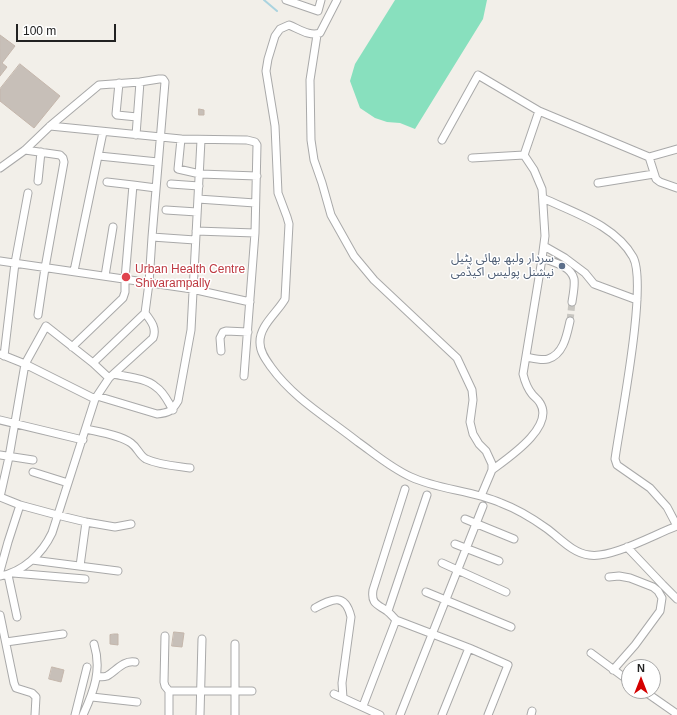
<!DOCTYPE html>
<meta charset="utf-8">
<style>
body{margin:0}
#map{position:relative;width:677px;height:715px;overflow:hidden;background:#f2efe9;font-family:Helvetica,sans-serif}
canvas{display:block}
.north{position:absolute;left:621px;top:659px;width:40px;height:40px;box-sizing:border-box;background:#fff;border:1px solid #a7a7a7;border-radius:50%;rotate:0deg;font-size:11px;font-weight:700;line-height:16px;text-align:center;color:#222}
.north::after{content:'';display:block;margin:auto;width:14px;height:18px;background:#d40000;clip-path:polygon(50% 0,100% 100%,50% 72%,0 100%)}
.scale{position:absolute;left:16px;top:24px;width:100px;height:18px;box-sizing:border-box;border:2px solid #222;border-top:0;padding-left:5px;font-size:12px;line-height:14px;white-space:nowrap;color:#222;-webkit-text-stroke:3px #fff;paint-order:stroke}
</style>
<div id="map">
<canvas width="677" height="715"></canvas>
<div class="north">N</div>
<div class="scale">100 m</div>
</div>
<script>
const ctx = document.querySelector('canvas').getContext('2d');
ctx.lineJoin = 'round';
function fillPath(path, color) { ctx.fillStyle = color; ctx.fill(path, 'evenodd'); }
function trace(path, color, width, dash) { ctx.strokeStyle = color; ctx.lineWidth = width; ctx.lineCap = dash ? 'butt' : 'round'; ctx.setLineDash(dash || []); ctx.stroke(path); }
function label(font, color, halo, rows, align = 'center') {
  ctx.font = font + ' Helvetica,"Noto Sans Arabic",sans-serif'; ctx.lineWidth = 3; ctx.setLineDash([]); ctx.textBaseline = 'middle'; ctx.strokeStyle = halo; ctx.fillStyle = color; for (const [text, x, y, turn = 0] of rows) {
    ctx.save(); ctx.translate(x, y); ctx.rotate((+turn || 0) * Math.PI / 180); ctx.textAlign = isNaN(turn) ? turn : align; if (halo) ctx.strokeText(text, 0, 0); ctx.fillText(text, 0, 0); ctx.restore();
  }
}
fillPath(new Path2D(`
 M395,0H487L483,19L415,129L400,123L387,122L375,118L360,108L350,81L355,64Z`), '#88e0be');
trace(new Path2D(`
 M264,0L277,11`), '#aad3df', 2);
const building = new Path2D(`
 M0,35L15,46L2,63L7,67L0,76Z
 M20,64L60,96L34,128L0,101V89Z
 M199,109L204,110V115H199Z
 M174,632L184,633L182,647L172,646Z
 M114,634H118V645L110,644V635Z
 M52,667L64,670L61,682L49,679Z`);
fillPath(building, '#c7bfb8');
trace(building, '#c4b6ab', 1);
trace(new Path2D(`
 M570,321L572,302`), '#c8c6c1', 7, [7, 3.5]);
const minor = new Path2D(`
 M286,0L318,11L321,0
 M337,0L320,33C310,37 299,29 289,25L280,29L275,36L268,59L266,71L275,126L278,193L287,217L289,224L285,299C277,313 259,326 260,343C260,352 266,360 271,367C294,399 328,418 358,442C375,454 391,468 411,477C439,490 472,490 501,503C517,509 532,518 546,528C559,537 572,553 589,555C611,559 655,534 677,526
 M317,35L310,80L311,140L314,160L322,183L331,215L354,256L374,280L457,358L472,390L473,400L470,422L473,434L479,444L486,451L492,464V470L481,496
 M119,83L116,114L117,115L137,117
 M50,126L181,139L247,140L255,142L257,145L255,233L244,376
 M136,135L140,82
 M181,139L178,169L200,174L257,176
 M442,140L478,75L539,111L649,157L677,149
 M25,150L60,155L63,158L64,162L45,268L38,315
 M99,156L158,162
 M649,157L656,179L660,182L677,188
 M472,158L524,155L539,111
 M0,168L25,150L50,126L99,85L140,82L159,79H163L165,82L152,237L149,283L145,313L93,363
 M38,181L41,152
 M107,182L133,185
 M598,183L654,174
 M171,184L199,186
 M543,198C574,213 615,225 633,257C648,284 620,422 615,459L617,465L650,488L667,507L677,526
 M198,199L255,203
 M166,210L197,212
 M196,231L255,233
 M152,237L195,240
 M544,246L565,258L585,273L594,284L637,300
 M542,258C553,262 571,266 574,279C575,286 573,295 572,302
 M0,261L192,289L250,302
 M74,271L103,132
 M105,276L113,227
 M72,347L123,298L125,292V279L133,185L156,188
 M221,351L220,338L223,332L226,331L248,332
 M0,354L25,364L95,399
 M4,356L15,263L28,193
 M526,357C532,358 542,361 548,359C564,354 567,334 570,321
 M114,374C127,377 146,378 156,387C164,392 168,402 173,410
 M97,396L157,414C169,413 172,411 178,401L191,330L201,140
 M0,420L83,440
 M86,429C99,432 120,435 131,443C138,448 139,455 146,459C159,465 176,466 190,468
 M0,455L33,460
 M492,470C508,458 555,427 540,403C538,399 534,397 532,394C527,388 525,382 523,374L542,259L545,236L542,189L534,170L524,155
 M33,472L68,483
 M405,489L373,590C371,604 377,604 387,611C390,613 393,617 396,620L469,648L508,665L488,715
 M0,497L9,457L25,364L46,326L93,363L109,378
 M0,497L20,505L57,515L86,522L115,527L131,524
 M465,519L514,539
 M455,544L499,561
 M627,547L663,585L677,599
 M32,560L118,571
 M442,563L506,592
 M80,566L86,522
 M0,571L8,542L20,505
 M13,573L85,579
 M8,575L17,617
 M0,576C23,572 42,554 52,533L95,399L109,378L153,338C157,328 151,321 145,313
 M609,577L619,576L630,578L653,587L658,591L662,598L660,611L635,645L613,670
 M426,592L511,627
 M315,608C332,599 345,592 351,617L342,683L343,698
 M388,611L427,495
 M0,615L14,683L16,688L32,693L36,697L35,715
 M165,636L164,682L165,686L169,691H252
 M6,642L63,634
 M235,644V715
 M591,653L629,681
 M97,676C100,677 104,677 107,676C116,671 123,660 135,662
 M644,691L677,714
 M334,694L380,715
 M92,697L137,702
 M363,706L396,620
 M75,715L87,667
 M83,715C94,691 102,670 94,644
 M169,715V691
 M200,715L202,639
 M400,715L483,506
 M442,715L469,648
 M531,715L532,711`);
trace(minor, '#a9a9a9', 9);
trace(minor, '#fff', 7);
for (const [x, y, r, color] of [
 [562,266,4,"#5c6f8a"],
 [126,277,5,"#e0444e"]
]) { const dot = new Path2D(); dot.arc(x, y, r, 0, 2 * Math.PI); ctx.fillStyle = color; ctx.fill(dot); trace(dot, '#fff', 1.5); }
label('12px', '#4e5e75', '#fff', [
 ["سردار ولبھ بھائی پٹیل",554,259],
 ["نیشنل پولیس اکیڈمی",554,273]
], 'right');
label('12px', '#be3a42', '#fff', [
 ["Urban Health Centre",135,270],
 ["Shivarampally",135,284]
], 'left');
</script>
